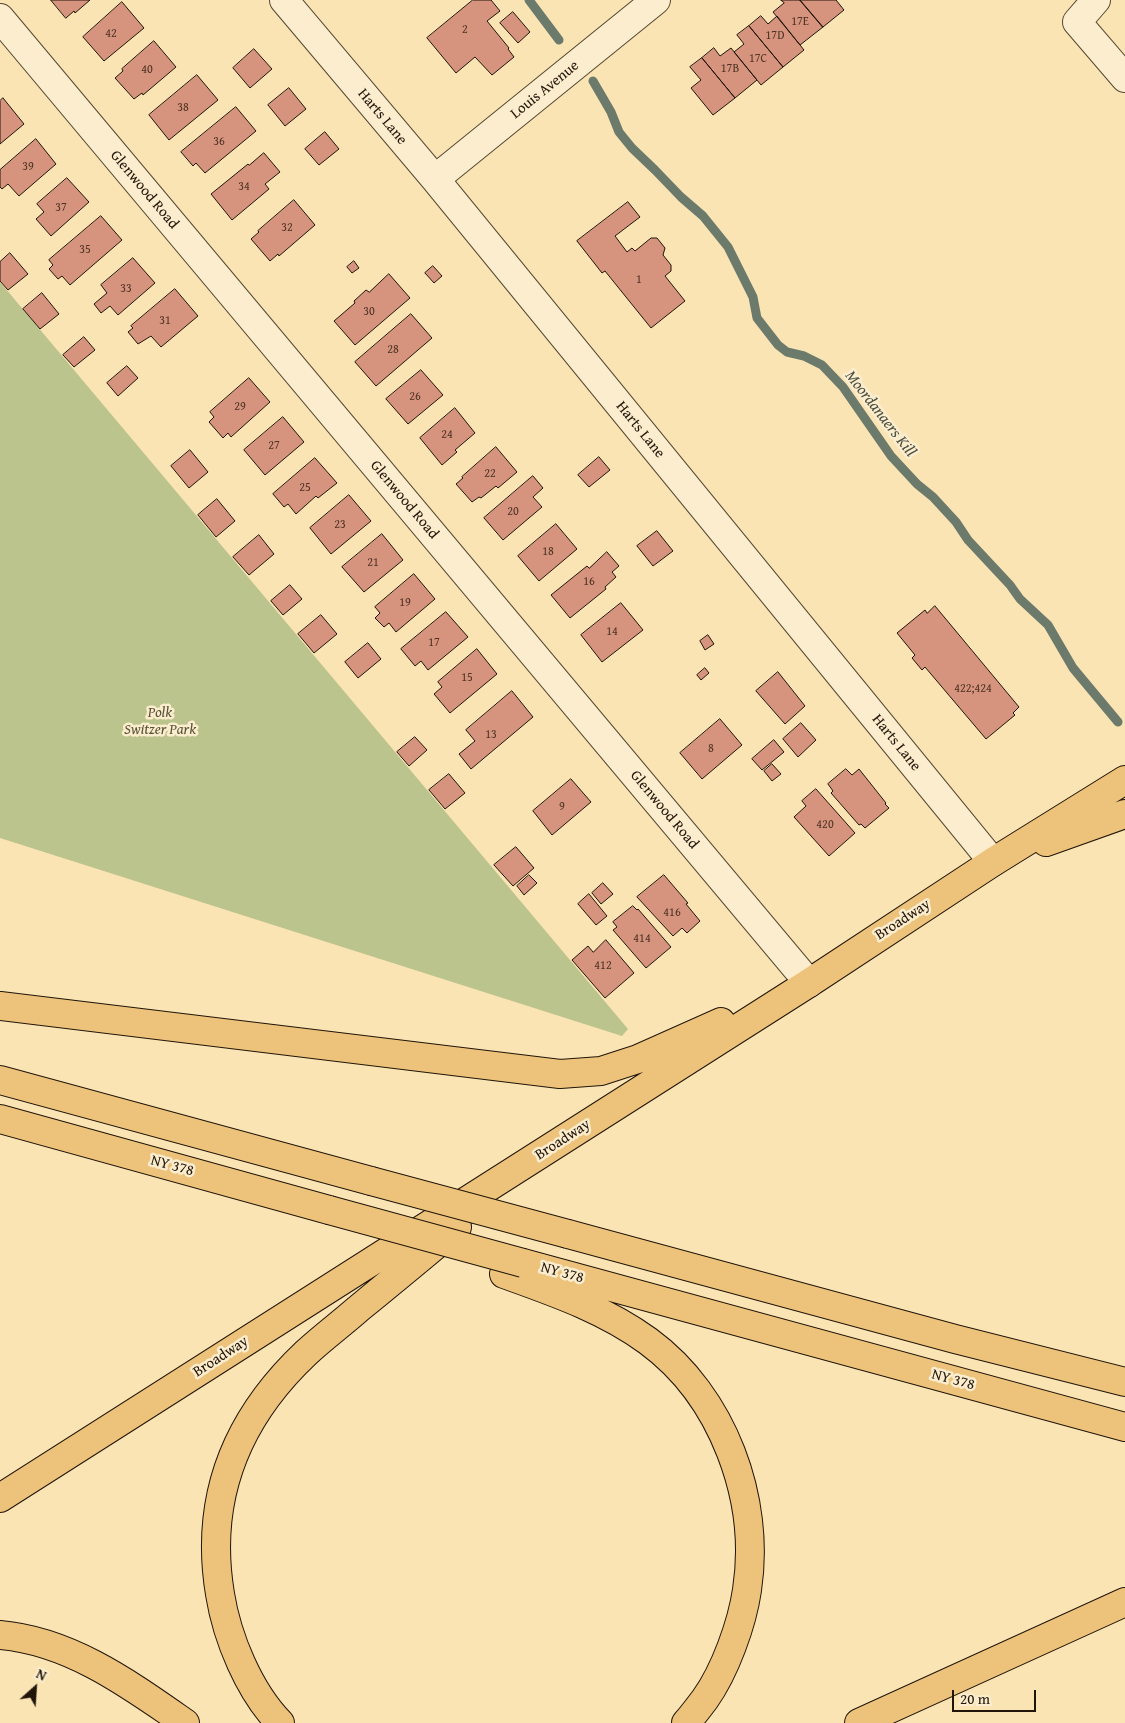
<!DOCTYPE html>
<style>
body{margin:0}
#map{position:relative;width:1125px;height:1723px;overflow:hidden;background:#fae4b4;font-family:"Gentium Book Plus",serif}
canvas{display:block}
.north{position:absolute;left:10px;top:1663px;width:50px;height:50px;-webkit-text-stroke:4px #fcedce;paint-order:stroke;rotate:26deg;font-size:14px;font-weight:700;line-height:20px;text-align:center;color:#201508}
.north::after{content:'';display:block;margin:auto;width:18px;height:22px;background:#201508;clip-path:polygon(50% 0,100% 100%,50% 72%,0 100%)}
.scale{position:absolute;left:952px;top:1690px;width:84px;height:22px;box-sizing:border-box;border:2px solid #201508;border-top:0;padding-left:6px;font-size:15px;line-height:18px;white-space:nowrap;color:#201508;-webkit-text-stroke:4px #fcedce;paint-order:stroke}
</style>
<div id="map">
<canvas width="1125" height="1723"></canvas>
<div class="north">N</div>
<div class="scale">20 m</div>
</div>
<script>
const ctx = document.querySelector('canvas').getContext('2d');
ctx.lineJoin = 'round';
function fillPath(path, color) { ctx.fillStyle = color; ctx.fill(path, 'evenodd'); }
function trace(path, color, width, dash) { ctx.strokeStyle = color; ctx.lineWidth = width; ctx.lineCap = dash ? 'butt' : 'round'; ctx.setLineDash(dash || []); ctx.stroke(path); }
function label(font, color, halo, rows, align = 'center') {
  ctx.font = font + ' "Gentium Book Plus",serif'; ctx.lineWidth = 5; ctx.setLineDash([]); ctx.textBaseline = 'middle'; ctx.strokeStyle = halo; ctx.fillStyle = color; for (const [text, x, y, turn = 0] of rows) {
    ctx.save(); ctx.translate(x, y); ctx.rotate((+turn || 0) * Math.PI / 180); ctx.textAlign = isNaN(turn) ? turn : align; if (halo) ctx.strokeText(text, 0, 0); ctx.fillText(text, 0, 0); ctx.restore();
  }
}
fillPath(new Path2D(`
 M0,282L628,1029L622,1036L0,838Z`), '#bcc48e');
trace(new Path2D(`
 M529,0L559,40
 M593,81L611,112L619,132L632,148L655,170L681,197L703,216L728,247L753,297L757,318L778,345L787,352L804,356L822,365L843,387L891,456L917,484L933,497L956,522L968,540L1010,585L1020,599L1048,625L1073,668L1118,722`), '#6c7a6c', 9);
const building = new Path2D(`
 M51,0H90L75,13L74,11L66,18Z
 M473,0H491L500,11L487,21L509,48L508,49L514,57L492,75L475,57L456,73L427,38Z
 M781,0H800L823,27L800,45L773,12L784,3Z
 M800,0H836L844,10L823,27Z
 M122,2L144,28L104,61L83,37Z
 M513,12L530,32L518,43L500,23Z
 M761,16L768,24L777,16L804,50L783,67L749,26Z
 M749,26L783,67L761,85L734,52L744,44L737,35Z
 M154,41L176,67L143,95L142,93L134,99L115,78L123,71L122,69Z
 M714,48L720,56L731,48L757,80L735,98L702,58Z
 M254,49L272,69L250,88L233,68Z
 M702,58L735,98L713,115L691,88L701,80L690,67Z
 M197,75L218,100L169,140L149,115Z
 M289,88L306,109L285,126L268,105Z
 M3,98L24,124L0,144V101Z
 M236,107L256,131L205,173L196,163L193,166L181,152Z
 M325,132L339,149L319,165L305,149Z
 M36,139L56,164L19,196L8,184L2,189L0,187V170Z
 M264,153L280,172L265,184L269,189L232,220L211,194L248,164L249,165Z
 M67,178L89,202L51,236L36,219L44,212L37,204Z
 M294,200L315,225L279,256L278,254L270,261L251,239L259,232L258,231Z
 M628,202L640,217L615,236L627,252L632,248L635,251L651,238H657L665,248L663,255L671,265V271L665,276L685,301L651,328L605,271L602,273L577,241Z
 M101,216L122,240L70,285L62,276L58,279L49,269L53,265L49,260Z
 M10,253L28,274L8,290L0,281V262Z
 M133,258L155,283L118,315L110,306L101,313L94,304L107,293L101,285Z
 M354,261L359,268L352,273L347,267Z
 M433,266L442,276L434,283L425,273Z
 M389,274L410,298L355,345L334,321L355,303L354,301L366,290L369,292Z
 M175,289L198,316L161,347L151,336L138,344L128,332L133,328L131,326Z
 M42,293L59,314L40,329L23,309Z
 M411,314L432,338L376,386L355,362Z
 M84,337L95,350L74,367L63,355Z
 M127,366L138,378L118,396L107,383Z
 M421,370L443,395L408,424L386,399Z
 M249,378L270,402L231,437L228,433L223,438L209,422L214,417L210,412Z
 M455,408L475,433L455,450L457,452L442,465L420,438Z
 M283,417L304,442L265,475L244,450Z
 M496,447L517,472L498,488L496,486L481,498L479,497L472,502L456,484L463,478L462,477Z
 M190,450L208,472L189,488L171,466Z
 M599,457L610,470L589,487L578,475Z
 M315,458L337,483L318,498L316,496L296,514L288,504L284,507L273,494Z
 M533,476L543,488L533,497L542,507L503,540L484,518Z
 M349,495L371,521L331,554L310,528Z
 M217,499L235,521L216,537L198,515Z
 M556,524L577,549L539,581L518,556Z
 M657,531L673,551L653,566L637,546Z
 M382,534L403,560L364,592L342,567Z
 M259,535L274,554L249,575L233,557Z
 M607,552L619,566L612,572L616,577L605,587L606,589L570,618L551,595L587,566L589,568Z
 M414,574L435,599L396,632L389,623L384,627L375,618L380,613L375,607Z
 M290,585L302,599L283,615L271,601Z
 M621,603L643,630L602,662L581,635Z
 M935,606L1019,707L1013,713L1015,715L986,739L925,667L922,670L912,658L915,655L897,633L925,610L927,613Z
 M446,612L468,637L428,670L421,661L415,666L401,649Z
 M321,615L337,634L314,653L298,634Z
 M708,635L714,644L705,650L700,641Z
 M368,643L381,659L358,678L345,662Z
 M477,649L497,674L450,713L434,694L442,687L438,682Z
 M705,668L709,673L701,680L697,675Z
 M778,672L805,706L785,724L756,691Z
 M512,691L533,717L471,769L459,754L475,741L466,730Z
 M720,719L742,745L702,779L680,753Z
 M801,723L816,740L798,757L783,739Z
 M415,737L427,750L409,766L397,752Z
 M774,740L784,752L762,770L752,759Z
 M772,764L781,774L772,781L764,771Z
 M846,769L852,775L859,769L886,803L885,804L889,808L865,828L861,824L859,825L831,793L833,791L828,784Z
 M449,774L465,793L445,809L429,790Z
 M571,779L591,802L552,835L533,811Z
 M816,789L855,833L829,856L794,817L806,806L802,801Z
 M516,847L534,868L513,886L494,865Z
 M529,875L537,883L524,895L517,886Z
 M664,875L688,903L686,904L700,921L687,933L682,928L673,936L637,897Z
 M603,883L613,894L601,904L592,893Z
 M589,894L607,916L596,925L578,904Z
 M633,906L637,910L638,909L671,947L646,968L613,930L617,927L613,922Z
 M606,940L634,973L605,998L572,960L588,946L593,952Z`);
fillPath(building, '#d6937d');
trace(building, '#201508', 1);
const minor = new Path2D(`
 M284,0L435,179L993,862
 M1096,0L1077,22L1125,78
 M0,18L809,983
 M435,179L656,0`);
const major = new Path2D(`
 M1046,842L1125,814
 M0,1006L560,1074L601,1071L638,1059L721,1022
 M0,1080L371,1181
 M0,1119L329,1210
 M568,1234L955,1339L1125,1382
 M523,1263L1125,1427
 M504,1274C554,1292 604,1309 648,1341C723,1396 761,1499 747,1590C742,1624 725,1671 705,1699C699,1707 693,1715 686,1723
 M0,1498L809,983L993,862L1125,780
 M0,1635C70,1641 129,1684 185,1723
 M280,1723C249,1691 227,1638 220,1594C204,1498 236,1419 306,1353C322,1338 341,1324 358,1309C391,1282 424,1255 457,1227
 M859,1723L1125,1602`);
trace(minor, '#564933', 30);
trace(major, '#201508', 30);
trace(minor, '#fcedce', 28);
trace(major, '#edc27a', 28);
const majorBridge = new Path2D(`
 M371,1181L568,1234
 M329,1210L523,1263`);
trace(majorBridge, '#201508', 30, []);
trace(majorBridge, '#edc27a', 28);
label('12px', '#4e3425', null, [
 ["17E",800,22],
 ["2",465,30],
 ["42",111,34],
 ["17D",775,36],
 ["17C",758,59],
 ["17B",730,69],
 ["40",147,70],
 ["38",183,108],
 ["36",219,142],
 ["39",28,167],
 ["34",244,187],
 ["37",61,208],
 ["32",287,228],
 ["35",85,250],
 ["1",639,280],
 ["33",126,289],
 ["30",369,312],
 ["31",165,321],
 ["28",393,350],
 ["26",415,397],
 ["29",240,407],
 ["24",447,435],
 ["27",274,446],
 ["22",490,474],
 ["25",305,488],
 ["20",513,512],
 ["23",340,525],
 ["18",548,552],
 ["21",373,563],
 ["16",589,582],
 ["19",405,603],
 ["14",612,632],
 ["17",434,643],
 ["15",467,678],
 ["422;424",973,689],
 ["13",491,735],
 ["8",711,749],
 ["9",562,807],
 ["420",825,825],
 ["416",672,913],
 ["414",642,939],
 ["412",603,966]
]);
label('15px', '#201508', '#fcedce', [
 ["Louis Avenue",545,90,-39],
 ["Harts Lane",382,117,50],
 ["Glenwood Road",144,190,50],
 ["Harts Lane",640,430,51],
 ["Glenwood Road",404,500,50],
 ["Harts Lane",896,743,51],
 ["Glenwood Road",664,810,50],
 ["Broadway",903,920,-33],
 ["Broadway",563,1140,-33],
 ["NY 378",172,1166,15],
 ["NY 378",562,1273,15],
 ["Broadway",221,1357,-33],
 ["NY 378",953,1380,15]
]);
label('italic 15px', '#575237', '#fcedce', [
 ["Polk",160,713],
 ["Switzer Park",160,730]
]);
label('italic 16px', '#4c5042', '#fcedce', [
 ["Moordanaers Kill",880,414,52]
]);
</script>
